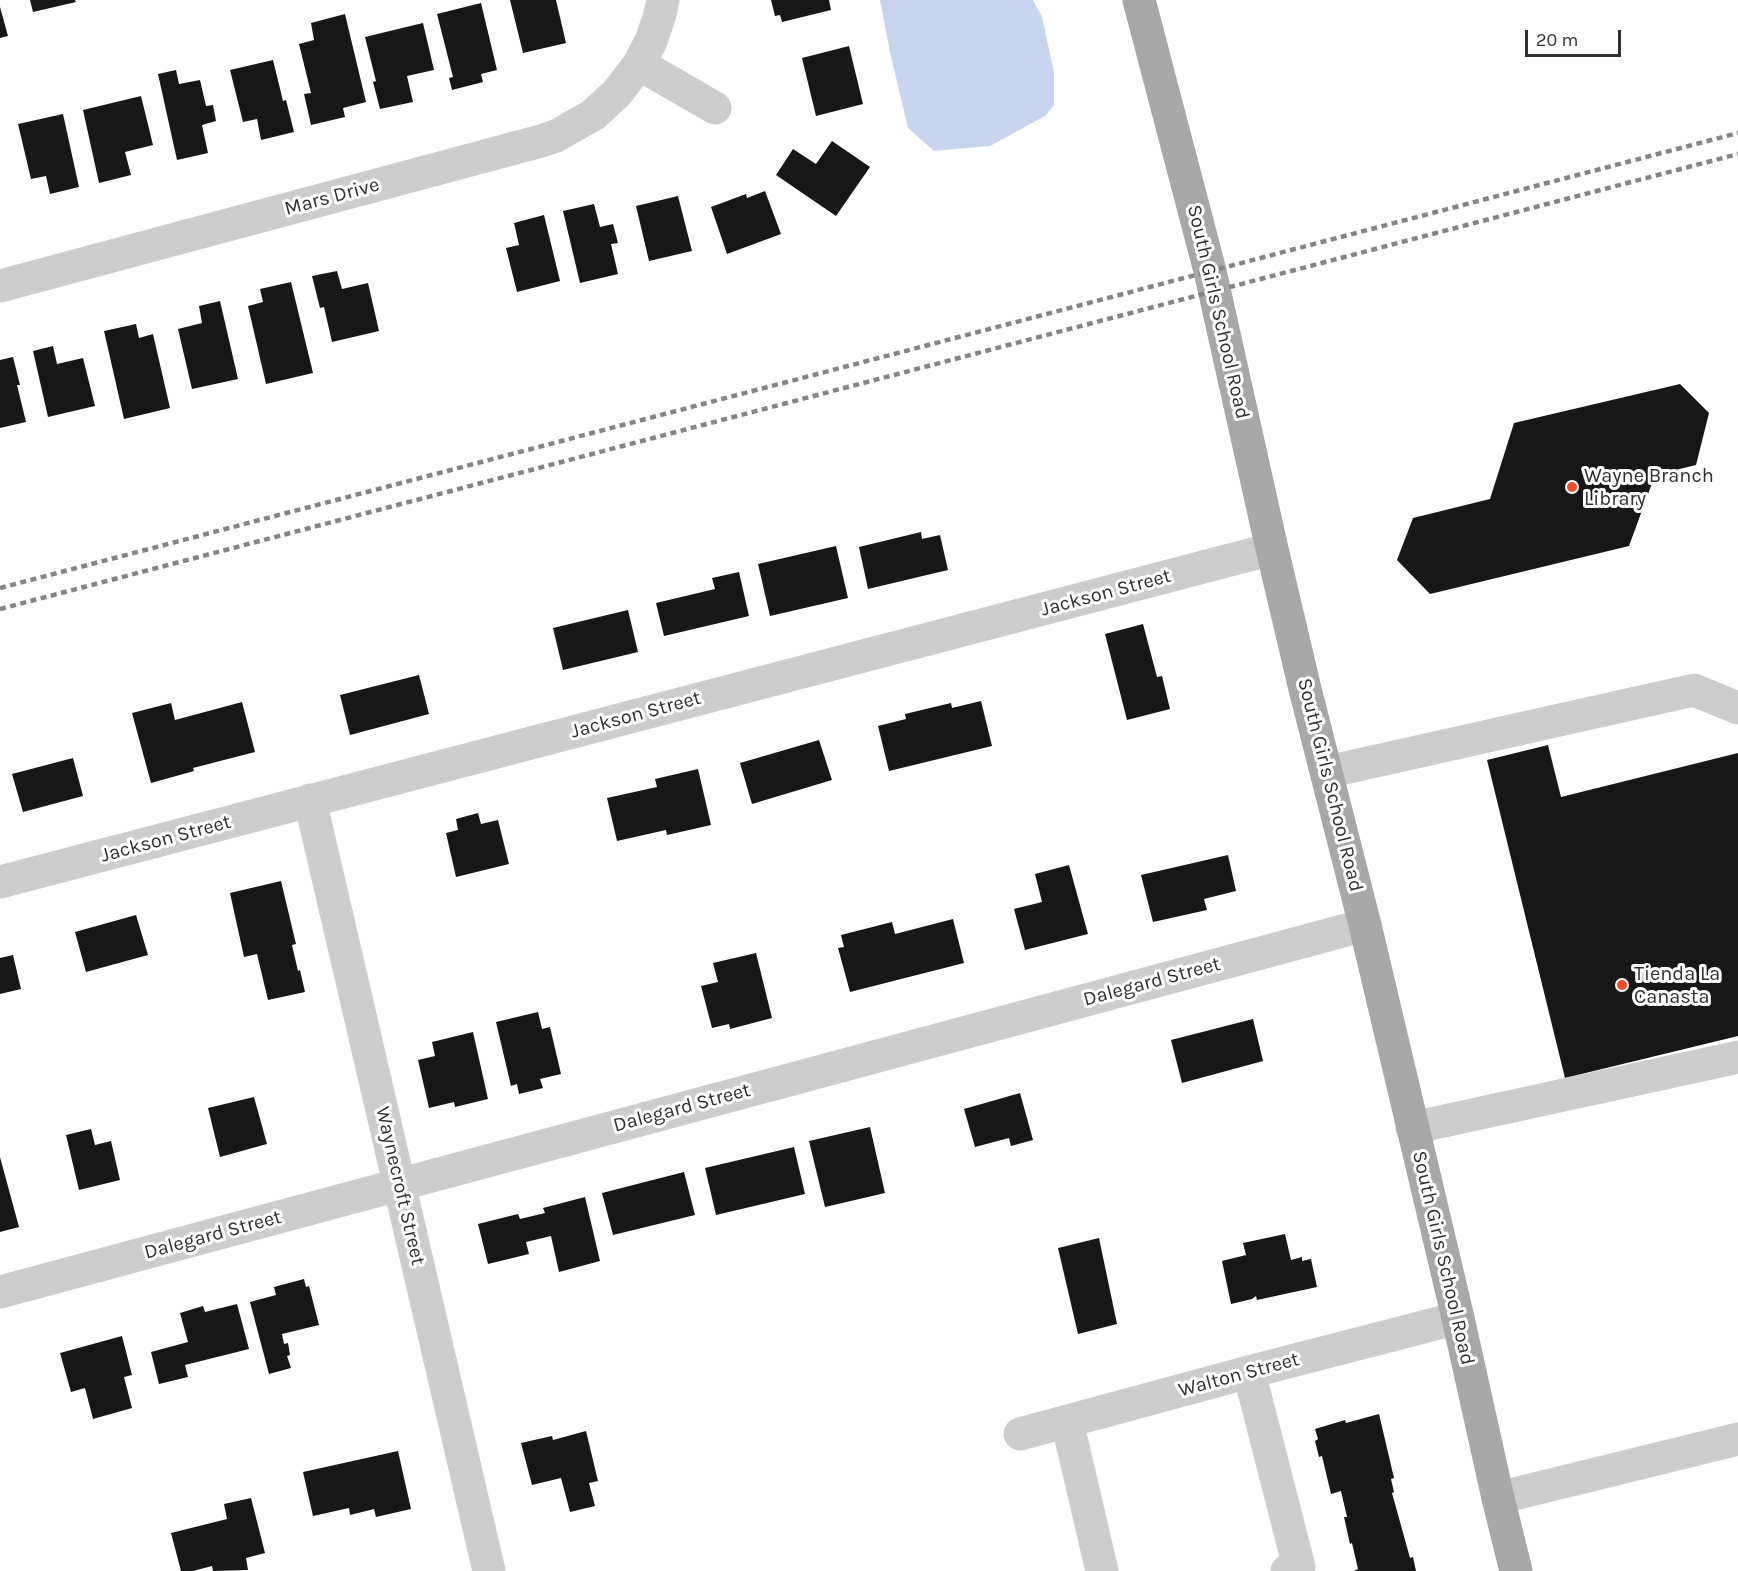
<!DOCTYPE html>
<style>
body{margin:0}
#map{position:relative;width:1738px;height:1571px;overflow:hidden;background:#fff;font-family:Karla,sans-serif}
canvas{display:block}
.scale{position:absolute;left:1525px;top:30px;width:96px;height:27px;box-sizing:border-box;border:3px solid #303030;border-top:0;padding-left:8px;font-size:18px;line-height:21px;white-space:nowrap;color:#303030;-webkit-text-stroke:4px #fff;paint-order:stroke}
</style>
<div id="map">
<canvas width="1738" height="1571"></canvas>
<div class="scale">20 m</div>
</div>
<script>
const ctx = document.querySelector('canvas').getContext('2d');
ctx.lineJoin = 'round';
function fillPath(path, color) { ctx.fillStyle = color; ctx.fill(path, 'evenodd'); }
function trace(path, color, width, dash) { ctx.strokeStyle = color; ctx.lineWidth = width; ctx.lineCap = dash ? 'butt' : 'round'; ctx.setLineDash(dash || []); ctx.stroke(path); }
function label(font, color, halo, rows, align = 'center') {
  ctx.font = font + ' Karla,sans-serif'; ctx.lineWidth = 6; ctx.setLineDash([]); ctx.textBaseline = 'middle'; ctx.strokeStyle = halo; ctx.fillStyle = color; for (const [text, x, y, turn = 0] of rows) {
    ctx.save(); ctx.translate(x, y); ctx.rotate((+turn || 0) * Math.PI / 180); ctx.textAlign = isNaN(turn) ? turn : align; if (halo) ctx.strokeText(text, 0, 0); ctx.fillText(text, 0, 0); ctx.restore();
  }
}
fillPath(new Path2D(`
 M880,0H1033L1042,17L1054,72V105L1045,116L990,146L934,151L908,128L890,52Z`), '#c8d5ef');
fillPath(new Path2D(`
 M30,0H75L76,2L33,12Z
 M510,0H556L566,43L523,53Z
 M771,0H829L831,10L782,22L780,15L775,16Z
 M481,3L497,70L481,74L483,82L452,90L449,78L453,77L437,14Z
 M0,7L8,36L0,38Z
 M345,14L366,102L343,108L345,117L311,125L304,94L311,93L299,44L314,40L311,23Z
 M423,23L434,70L407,76L413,102L380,109L373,82L376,81L365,37Z
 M849,46L863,104L816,116L802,58Z
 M273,60L283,101L286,100L294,132L261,140L257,119L243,122L230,70Z
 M176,70L179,84L200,80L206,106L213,105L216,121L202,125L208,153L177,160L158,74Z
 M141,96L153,145L125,152L131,175L99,183L83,110Z
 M63,114L79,187L50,194L46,176L31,179L18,124Z
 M832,141L870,167L836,216L776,175L793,149L816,164Z
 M765,191L781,234L727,254L711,207L746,194L747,198Z
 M678,196L692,251L649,261L636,206Z
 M594,204L600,227L613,224L618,243L611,244L618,274L580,283L563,211Z
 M544,215L560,281L517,292L506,248L519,245L514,223Z
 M337,271L342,289L368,283L379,331L332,342L324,307L320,308L312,276Z
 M291,282L313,373L266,384L248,306L263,302L260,289Z
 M220,301L238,379L192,389L178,329L202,323L199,306Z
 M136,324L139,338L153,334L170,408L124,419L104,331Z
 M53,346L57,364L83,358L95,406L48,417L33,351Z
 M13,357L20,385H17L26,422L0,428V360Z
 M1680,384L1709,413L1696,465L1655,475L1629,546L1430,594L1397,560L1413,518L1490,499L1514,423Z
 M921,532L922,539L940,535L948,570L868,589L859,547Z
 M836,546L848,598L770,616L758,564Z
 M739,572L749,616L664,636L656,603L715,589L712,578Z
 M628,610L638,652L563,670L553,628Z
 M1143,624L1157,677L1162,676L1170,709L1127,720L1105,634Z
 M419,675L429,714L350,735L340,695Z
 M981,701L992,746L889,771L878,726L906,719L905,714L951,703L952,708Z
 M242,702L255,752L193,768L194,771L151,783L132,713L171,703L175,720Z
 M819,740L832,780L752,804L740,763Z
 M1548,745L1561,797L1738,753V1036L1565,1078L1487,760Z
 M73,758L83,796L23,812L12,774Z
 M698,769L711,825L667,835L666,830L617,841L607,798L657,787L655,779Z
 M478,813L481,824L498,820L509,864L456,877L446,833L458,830L456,819Z
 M1228,855L1236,891L1204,899L1207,910L1153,922L1141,875Z
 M1069,865L1088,934L1025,950L1014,909L1042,902L1035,874Z
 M281,881L296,944L292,945L298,971L300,970L305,992L268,1000L257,954L244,957L230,893Z
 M136,915L148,955L86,972L75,932Z
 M953,919L964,963L850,992L838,948L844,947L841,935L892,922L895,934Z
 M756,953L772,1018L730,1029L729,1024L712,1028L701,986L718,982L713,963Z
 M13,955L21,989L0,994V958Z
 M538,1012L542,1029L550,1027L561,1074L540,1079L543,1088L519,1094L517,1084L511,1086L496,1022Z
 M1253,1019L1263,1061L1182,1083L1171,1040Z
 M473,1032L488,1099L455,1107L454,1102L429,1108L418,1060L435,1056L432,1042Z
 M1020,1093L1033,1140L1011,1146L1009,1138L975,1147L964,1109Z
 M254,1097L267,1144L220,1157L208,1108Z
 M870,1127L885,1193L825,1207L809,1141Z
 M91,1129L95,1145L111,1141L120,1180L79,1190L66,1135Z
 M794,1147L805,1194L716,1215L705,1168Z
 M0,1157L19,1227L0,1232Z
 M684,1172L695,1215L613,1235L602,1193Z
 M585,1197L600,1261L559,1272L551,1236L526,1242L529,1254L488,1264L478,1224L518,1214L520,1219L545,1213L543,1208Z
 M1285,1234L1291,1260L1302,1257V1261L1311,1259L1317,1287L1257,1300L1256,1296L1252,1299L1231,1304L1222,1261L1246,1255L1243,1243Z
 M1099,1238L1117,1324L1078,1334L1058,1248Z
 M304,1279L306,1287L309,1286L319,1325L282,1334L284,1344L288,1343L290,1355L287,1356L291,1368L269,1374L250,1302L276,1295L274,1287Z
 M237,1304L249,1349L185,1365L188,1377L159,1384L151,1352L188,1342L180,1313L203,1306L205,1312Z
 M122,1336L132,1375L124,1377L132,1408L93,1419L85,1388L71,1392L60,1353Z
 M1379,1414L1394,1478L1391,1479L1394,1492L1392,1493L1410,1558L1413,1557L1416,1571H1354L1358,1569L1352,1543L1350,1544L1344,1517H1347L1341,1491L1331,1494L1322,1456L1319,1457L1315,1441L1318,1439L1315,1429L1345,1420L1346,1423Z
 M586,1431L598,1481L589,1483L595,1506L570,1512L561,1478L532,1485L521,1443L552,1436L553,1440Z
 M398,1451L411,1509L376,1517L374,1509L350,1515L349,1508L313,1516L303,1472Z
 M251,1498L265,1553L246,1558L248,1570L213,1571L212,1566L193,1571H181L171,1533L227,1519L224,1504Z`), '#171717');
trace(new Path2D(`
 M639,64L715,108
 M0,286L541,141L556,136L593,115L617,93L639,64L651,41L660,14L663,0
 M1327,772L1694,690L1738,708
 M310,800L489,1571
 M0,882L1272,549
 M1412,1128L1738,1057
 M0,1292L1365,925
 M1249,1372L1299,1567L1287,1571
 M1067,1421L1102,1571
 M1020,1434L1249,1372L1458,1318
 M1498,1498L1738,1439`), '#cdcdcd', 33);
trace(new Path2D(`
 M1139,0L1210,271L1272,549L1305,689L1365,925L1458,1318L1498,1498L1516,1571`), '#a8a8a8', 33);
trace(new Path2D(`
 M0,588L1738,133
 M0,609L1738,154`), '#858585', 4.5, [6, 4.5]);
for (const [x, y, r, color] of [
 [1572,487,6,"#f34d25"],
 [1622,985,6,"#f34d25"]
]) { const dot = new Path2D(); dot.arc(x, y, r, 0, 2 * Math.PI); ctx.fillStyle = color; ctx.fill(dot); trace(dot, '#fff', 2); }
label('20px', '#303030', '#fff', [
 ["Mars Drive",332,197,-15],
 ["South Girls School Road",1218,312,77],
 ["Jackson Street",1106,593,-15],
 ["Jackson Street",636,715,-15],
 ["South Girls School Road",1330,785,76],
 ["Jackson Street",166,839,-15],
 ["Dalegard Street",1152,982,-15],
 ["Dalegard Street",682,1108,-15],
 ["Waynecroft Street",400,1186,77],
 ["Dalegard Street",213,1235,-15],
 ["South Girls School Road",1443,1258,77],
 ["Walton Street",1239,1375,-15]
]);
label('20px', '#303030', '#fff', [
 ["Wayne Branch",1584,476],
 ["Library",1584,499],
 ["Tienda La",1634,974],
 ["Canasta",1634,997]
], 'left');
</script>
